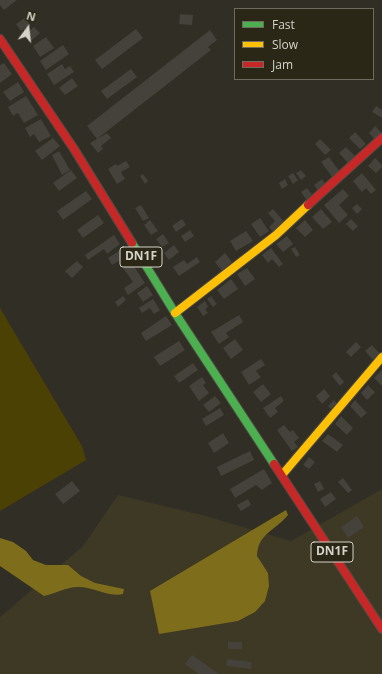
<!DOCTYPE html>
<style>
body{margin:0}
#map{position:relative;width:382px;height:674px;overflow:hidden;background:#302e25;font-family:"Open Sans",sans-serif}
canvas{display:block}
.legend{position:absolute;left:234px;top:8px;width:140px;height:72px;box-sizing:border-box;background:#2a2717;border:1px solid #6e6c5e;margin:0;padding:5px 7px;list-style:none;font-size:12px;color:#d5d3c9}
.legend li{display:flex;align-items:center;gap:8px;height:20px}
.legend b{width:20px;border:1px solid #6e6c5e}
.north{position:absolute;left:8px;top:8px;width:40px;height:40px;-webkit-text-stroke:3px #2a2717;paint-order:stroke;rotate:15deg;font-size:11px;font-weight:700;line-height:16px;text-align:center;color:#d5d3c9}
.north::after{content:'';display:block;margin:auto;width:14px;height:18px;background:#d5d3c9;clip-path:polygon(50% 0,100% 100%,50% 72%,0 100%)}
</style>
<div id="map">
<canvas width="382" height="674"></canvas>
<ul class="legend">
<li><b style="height:5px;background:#4caf50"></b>Fast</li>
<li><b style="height:5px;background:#ffc107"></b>Slow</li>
<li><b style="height:5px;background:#c62828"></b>Jam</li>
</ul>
<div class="north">N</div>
</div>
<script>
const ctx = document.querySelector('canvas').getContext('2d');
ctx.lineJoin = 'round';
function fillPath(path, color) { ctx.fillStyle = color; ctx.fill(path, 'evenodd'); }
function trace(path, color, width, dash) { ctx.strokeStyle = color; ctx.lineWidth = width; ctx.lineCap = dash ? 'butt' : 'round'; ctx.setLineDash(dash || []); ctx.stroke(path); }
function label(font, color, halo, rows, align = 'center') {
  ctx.font = font + ' "Open Sans",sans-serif'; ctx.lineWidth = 3; ctx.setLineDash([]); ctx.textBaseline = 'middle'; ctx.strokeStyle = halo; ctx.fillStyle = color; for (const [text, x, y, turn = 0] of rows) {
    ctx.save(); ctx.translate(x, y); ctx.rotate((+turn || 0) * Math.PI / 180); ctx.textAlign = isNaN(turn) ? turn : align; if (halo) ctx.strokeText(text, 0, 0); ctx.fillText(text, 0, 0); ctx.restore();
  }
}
fillPath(new Path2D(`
 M382,489V674H0V617L83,546L118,495L202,515L291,541Z`), '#3e3924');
fillPath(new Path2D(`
 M0,308L82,446L86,460L0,511Z`), '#4c4105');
fillPath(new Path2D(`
 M286,510L288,515C275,531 258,533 257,556L268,573L269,586L265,601L255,612L238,621L159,634L150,591Z
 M0,538L13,542L26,551L33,560L46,565H68L81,576L95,583L124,589L123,594C111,598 92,586 77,587C67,587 54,594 44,596L0,566Z`), '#7e6e1b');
fillPath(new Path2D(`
 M0,0H17L4,10L0,5Z
 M180,14L193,15L192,25L179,24Z
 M25,18L30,25L21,31L16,24Z
 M34,27L40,33L30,42L24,35Z
 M136,29L143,38L102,69L95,60Z
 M210,30L217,40L208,47L211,50L97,139L87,126Z
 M46,37L54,48L40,57L33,46Z
 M63,45L69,54L46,70L40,61Z
 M4,63L12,74L0,83V65Z
 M62,64L65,69L70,66L74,72L54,85L47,74Z
 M131,69L137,77L107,99L101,91Z
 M72,78L78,86L65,95L59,88Z
 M18,82L24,92L10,101L3,92Z
 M26,96L38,115L24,123L18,113L13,116L8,107Z
 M376,106L382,110V118L372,112Z
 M41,119L51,136L39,142L34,134L30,137L25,128Z
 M375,126L382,133V137L377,142L369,133Z
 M355,132L366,144L360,149L349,138Z
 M107,133L111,138L101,146L103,149L98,153L90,143Z
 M53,138L60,146L42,160L35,151Z
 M320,139L331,150L325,155L315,144Z
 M346,147L355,156L348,163L339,153Z
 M59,151L70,170L62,175L52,155Z
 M329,157L340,172L333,178L321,162Z
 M375,158L382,165V167L376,173L368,166Z
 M126,161L130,167L121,172L125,179L117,184L108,169L116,164L117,166Z
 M71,170L77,178L59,191L53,183Z
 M301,170L306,176L301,180L296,173Z
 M293,173L298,180L293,184L288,176Z
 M362,173L376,190L371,194L366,188L362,192L353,181Z
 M143,174L148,181L145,184L140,176Z
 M285,179L288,185L282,189L279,183Z
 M322,179L327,187L319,192L314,185Z
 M307,188L314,197L307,201L301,192Z
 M343,189L349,196L339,205L348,215L339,223L324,205Z
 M86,191L92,199L63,220L57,211Z
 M357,204L362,209L357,214L352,208Z
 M141,205L149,218L143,221L135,208Z
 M273,209L286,224L274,233L269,227L275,221L268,213Z
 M321,209L332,222L323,229L312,217Z
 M98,215L104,223L83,238L77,230Z
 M260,218L269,231L260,237L251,224Z
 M182,219L186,225L176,232L172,226Z
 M351,219L358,226L353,231L346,224Z
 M150,220L158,231L151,235L144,225Z
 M305,220L313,230L305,237L296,228Z
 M190,230L194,236L185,242L181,236Z
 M246,231L253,241L236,251L230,241Z
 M163,234L169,243L162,247L156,239Z
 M114,235L120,244L107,254L104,249L88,260L85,255Z
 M287,236L293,244L283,252L276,244Z
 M174,245L179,252L169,260L164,253Z
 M295,247L300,255L296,257L291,249Z
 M271,248L283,264L279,267L272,259L268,263L262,255Z
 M122,249L127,256L112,265L108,258Z
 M225,253L232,262L222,271L215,262Z
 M197,257L200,262L179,276L173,267L184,260L187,264Z
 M77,261L83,267L72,278L65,271Z
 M131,262L145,283L128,295L124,288L133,282L123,268Z
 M247,268L255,279L245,286L237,274Z
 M231,279L238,289L224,299L217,290Z
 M147,286L153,295L143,302L137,293Z
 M123,296L126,300L118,307L115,302Z
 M211,296L217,304L213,307L207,299Z
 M153,299L160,310L154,314L150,308L142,313L139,308Z
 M205,301L208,307L205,309L208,313L203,316L197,307Z
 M239,315L243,322L226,333L229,337L219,344L211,332Z
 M166,316L172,325L146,341L141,333Z
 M235,339L243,350L231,359L223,348Z
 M179,341L185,350L160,366L154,357Z
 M356,342L361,347L351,357L346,352Z
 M372,345L380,354L373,360L365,351Z
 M261,359L265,365L256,371L261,377L249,385L241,372Z
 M193,363L198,370L179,383L174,376Z
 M382,370V386L374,378Z
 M336,372L344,382L340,386L332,376Z
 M202,377L206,383L203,385L209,393L199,401L189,386Z
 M263,384L271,394L261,402L253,392Z
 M368,385L375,392L367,400L361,393Z
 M324,389L330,396L322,404L316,396Z
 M215,396L221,403L209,412L203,405Z
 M281,396L284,401L275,408L278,412L270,418L263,408Z
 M334,400L337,404L331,409L328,406Z
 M355,400L367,413L361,418L350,406Z
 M220,408L224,415L206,426L202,419Z
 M341,416L353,428L347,435L335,424Z
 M284,425L290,432L293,430L299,438L294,442L298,447L292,451L277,430Z
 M223,433L229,443L214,453L208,443Z
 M328,434L343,445L337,452L322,441Z
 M250,451L254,460L221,476L217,467Z
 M309,457L315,462L309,469L303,465Z
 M264,469L272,483L262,490L256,485L235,498L230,489Z
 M343,478L352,490L348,493L338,482Z
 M72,481L80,491L63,504L55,494Z
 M320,481L324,489L318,492L314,484Z
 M331,492L336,499L325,507L320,499Z
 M248,499L251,505L241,511L237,505Z
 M357,516L364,527L348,538L341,527Z
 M228,642H242V649H228Z
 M192,655L219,674H199L185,664Z
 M227,659L252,662L251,669L226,666Z`), '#44423a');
const fast = new Path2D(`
 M132,243L175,313L274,464`);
const slow = new Path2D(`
 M175,313L276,235L308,205
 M282,475L382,357`);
const jam = new Path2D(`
 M0,39L74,149L132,243
 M308,205L382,138
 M274,464L382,629`);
trace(fast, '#4d4b43', 10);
trace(slow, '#4d4b43', 10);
trace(jam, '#4d4b43', 10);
trace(fast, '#4caf50', 8);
trace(slow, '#ffc107', 8);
trace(jam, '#c62828', 8);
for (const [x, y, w] of [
 [141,257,42],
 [332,552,42]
]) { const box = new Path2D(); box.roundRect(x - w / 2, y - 10, w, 20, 3); ctx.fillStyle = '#2a2717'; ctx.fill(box); trace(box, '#d5d3c9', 1); }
label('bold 12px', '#d5d3c9', null, [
 ["DN1F",141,257],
 ["DN1F",332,552]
]);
</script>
